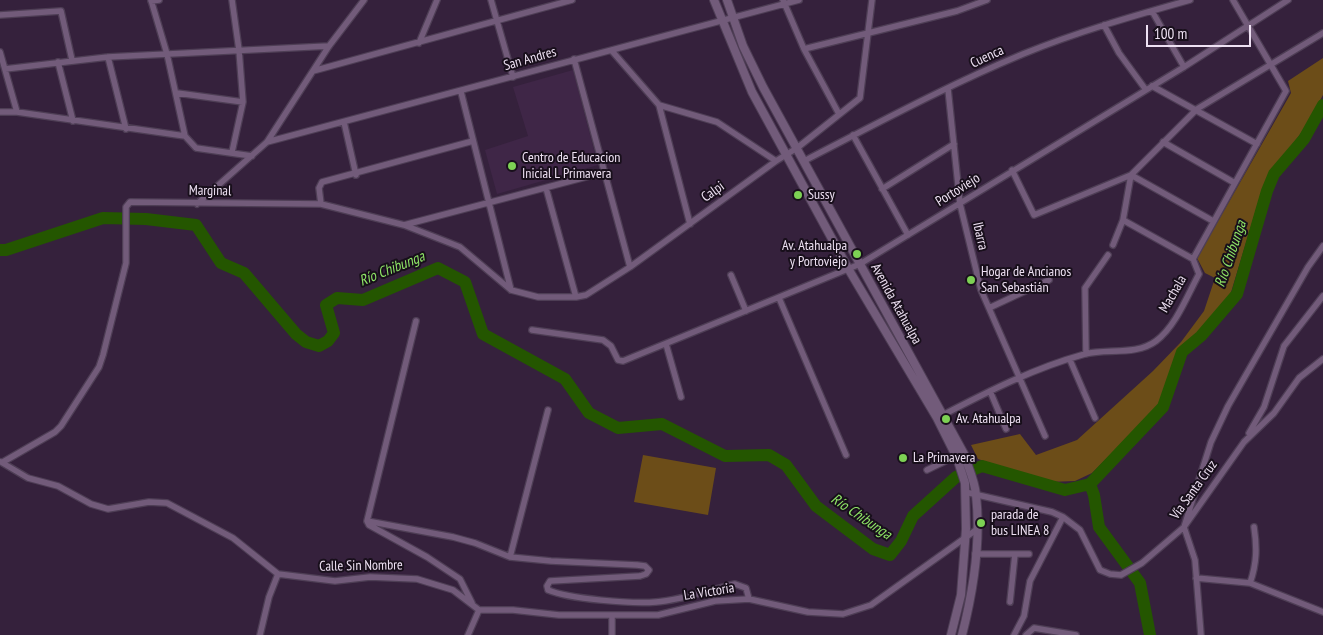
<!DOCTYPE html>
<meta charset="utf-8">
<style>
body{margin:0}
#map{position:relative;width:1323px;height:635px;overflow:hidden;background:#35213c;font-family:"PT Sans Narrow",sans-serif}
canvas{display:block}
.scale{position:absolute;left:1146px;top:25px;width:105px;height:22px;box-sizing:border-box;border:2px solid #eee1f3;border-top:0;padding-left:6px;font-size:15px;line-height:18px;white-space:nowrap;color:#eee1f3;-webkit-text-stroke:4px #180f1b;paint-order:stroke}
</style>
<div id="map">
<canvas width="1323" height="635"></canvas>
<div class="scale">100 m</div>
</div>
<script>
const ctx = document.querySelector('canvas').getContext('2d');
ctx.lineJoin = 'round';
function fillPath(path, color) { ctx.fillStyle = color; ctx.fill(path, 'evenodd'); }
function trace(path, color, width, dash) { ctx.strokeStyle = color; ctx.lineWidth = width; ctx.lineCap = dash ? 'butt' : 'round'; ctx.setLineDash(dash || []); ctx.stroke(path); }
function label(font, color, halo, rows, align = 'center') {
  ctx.font = font + ' "PT Sans Narrow",sans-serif'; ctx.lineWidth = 4; ctx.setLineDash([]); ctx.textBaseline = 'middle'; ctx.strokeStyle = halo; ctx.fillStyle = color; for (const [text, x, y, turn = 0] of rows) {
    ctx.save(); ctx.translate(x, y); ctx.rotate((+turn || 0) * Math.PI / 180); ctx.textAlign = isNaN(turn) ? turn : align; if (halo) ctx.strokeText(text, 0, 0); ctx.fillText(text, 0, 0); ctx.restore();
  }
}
fillPath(new Path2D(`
 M573,70L598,165L497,194L485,150L528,136L513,87Z`), '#3f2647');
fillPath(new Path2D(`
 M1323,58V95L1304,129L1277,165L1261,193L1229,299L1173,365L1157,408L1092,473L1075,481L1048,482L978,459L971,445L1020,434L1036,455L1077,440L1153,371L1181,342L1204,311L1215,278L1205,273L1197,258L1291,93L1288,81Z
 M643,455L716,468L708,515L634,502Z`), '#6c4d18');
trace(new Path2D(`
 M0,250H6L103,218L146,219L196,225L221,263L244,273L296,334L306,342L319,346L328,341L334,333L326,305L337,298L363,300L438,268L465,282L483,334L565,379L589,413L618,428L662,424L725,456L769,455L786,465L816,506L873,549L890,555L901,541L913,516L956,477L982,466L1065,490L1090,484L1163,407L1182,352L1201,336L1237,294L1267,191L1274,174L1304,139L1323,105
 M1090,484L1094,495L1099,527L1140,583L1150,635`), '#245600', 12);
const street = new Path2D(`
 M151,0L167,54L185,136
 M491,0L513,77
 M783,0L804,49L839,114
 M151,1L159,0
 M1152,11L1184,67
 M0,15L61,11L72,60
 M1104,25L1119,53L1146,90
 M419,43L437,0
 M804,49L957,11L987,0
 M612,51L659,105L690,224
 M0,52L17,112
 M108,57L126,129
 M574,59L630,267
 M58,62L73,121
 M5,69L108,57L329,46
 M313,71L572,0
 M1152,86L1257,144
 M948,89L960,204L981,290L1045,436
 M461,92L511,290
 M177,93L243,102
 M659,105L717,122L776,161
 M0,112H17L185,136L196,148L252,156
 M344,122L356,175
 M853,135L908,235
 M267,142L799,0
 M1163,142L1233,182
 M232,152L243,102L239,50L232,0
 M804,161C876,124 948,85 1023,54C1077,32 1133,16 1190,0
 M1012,170L1034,215L1131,175
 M1131,175L1213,221
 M546,188L576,297
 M882,189L954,144
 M197,204L267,142L329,46L364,0
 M321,204L319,188L322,182L473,141
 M1123,220L1193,259
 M404,225L605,172
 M1113,245L1123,220L1131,175L1197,109L1323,33
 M731,275L746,311
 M779,298L846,455
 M989,308L1049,280
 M416,321L367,521L369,525L427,557L460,579L472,603
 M532,330L603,340L611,346L618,360L623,361L860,264L1184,67L1288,0
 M666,344L681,397
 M1086,354L1085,288L1108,255
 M1070,360L1095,418
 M990,391L1006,429
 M941,416C987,392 1034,368 1085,354C1107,348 1136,356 1156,341C1176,326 1187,296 1199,274L1193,259L1286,91L1233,0
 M1249,433L1264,407L1284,346L1323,296
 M1,462L28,478L58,486L91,504L108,509L149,502L167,503L233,538L278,574L335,581L370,577L417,579L453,590L479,610
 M3,462L55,432L61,426L99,367L103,355L126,263V207L130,202L321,204L404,225L450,243L460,247L511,290L538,297H576L586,295L630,267L776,161L797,148L860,98L872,0
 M927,470L956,456
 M965,492L1052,512L1063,517L1080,530L1100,570L1110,574L1121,575L1142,563L1184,527L1244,442L1274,413L1299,378L1323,359
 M367,521L453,537L475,543L510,557L551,561L637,565L645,566L649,570L646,574L640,576L550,581L547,586L548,590C569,599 632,604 656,602C682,600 710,590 735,584L746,588L749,599
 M975,554H1029
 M510,557L548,410
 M1196,578L1250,583L1323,612
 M1250,583C1257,563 1257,547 1254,527
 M1010,602L1015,554
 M479,610H513L559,615H658L715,601L749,599L808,612L843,614L871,605L976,530
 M612,615V635
 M260,635L269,597L278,574
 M468,635L479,610
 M1014,635L1024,616L1030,581L1063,517
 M1026,635L1034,628L1076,635
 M1201,635L1195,560L1184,527L1211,442L1228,406L1308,267L1323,246`);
const secondary = new Path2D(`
 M714,0L752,92L849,270L937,418L957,458L965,483L966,529L961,595L951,635
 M727,0L743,46L763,87L964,454C968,467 975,481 976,495C981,539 973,592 962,635`);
trace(street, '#4e3e55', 8);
trace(secondary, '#4e3e55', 10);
trace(street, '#725b7a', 5.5);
trace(secondary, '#725b7a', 8);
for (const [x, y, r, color] of [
 [512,166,5,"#7dd154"],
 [798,195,5,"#7dd154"],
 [857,254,5,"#7dd154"],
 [971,280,5,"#7dd154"],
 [946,419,5,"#7dd154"],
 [903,458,5,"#7dd154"],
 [981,523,5,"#7dd154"]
]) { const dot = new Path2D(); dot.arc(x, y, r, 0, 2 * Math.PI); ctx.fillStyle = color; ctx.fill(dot); trace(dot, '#180f1b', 2); }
label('14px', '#eee1f3', '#180f1b', [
 ["Cuenca",987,57,-25],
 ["San Andres",530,59,-16],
 ["Portoviejo",958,190,-32],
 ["Marginal",210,191,1],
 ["Calpi",713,192,-36],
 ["Ibarra",980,236,77],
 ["Machala",1173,294,-60],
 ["Avenida Atahualpa",896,304,61],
 ["Vía Santa Cruz",1194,490,-54],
 ["Calle Sin Nombre",361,566,-1],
 ["La Victoria",709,592,-9]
]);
label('14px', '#eee1f3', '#180f1b', [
 ["Centro de Educacion",522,158],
 ["Inicial L Primavera",522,174],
 ["Sussy",808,195],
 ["Av. Atahualpa",847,246,"right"],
 ["y Portoviejo",847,262,"right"],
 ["Hogar de Ancianos",981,272],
 ["San Sebastián",981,288],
 ["Av. Atahualpa",956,419],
 ["La Primavera",913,458],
 ["parada de",991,515],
 ["bus LINEA 8",991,531]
], 'left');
label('italic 15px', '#8ee466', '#180f1b', [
 ["Río Chibunga",1231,254,-71],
 ["Río Chibunga",392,269,-22],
 ["Río Chibunga",861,517,34]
]);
</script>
